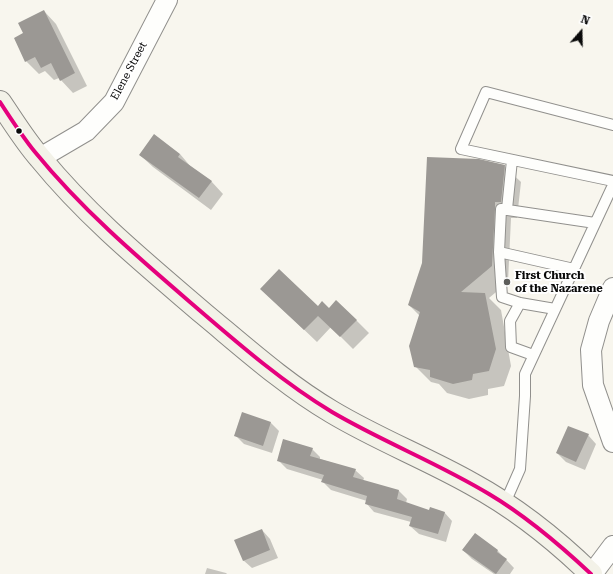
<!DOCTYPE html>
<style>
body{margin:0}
#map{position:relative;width:613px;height:574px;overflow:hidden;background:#f8f6ee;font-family:"Roboto Serif",serif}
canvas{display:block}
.north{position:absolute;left:561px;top:12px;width:40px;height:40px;-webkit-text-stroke:3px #fff;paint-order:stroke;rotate:20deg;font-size:11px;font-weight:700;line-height:16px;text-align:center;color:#0a0a0a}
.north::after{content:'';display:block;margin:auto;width:14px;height:18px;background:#0a0a0a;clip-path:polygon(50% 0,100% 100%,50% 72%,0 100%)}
</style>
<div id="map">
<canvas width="613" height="574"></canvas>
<div class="north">N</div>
</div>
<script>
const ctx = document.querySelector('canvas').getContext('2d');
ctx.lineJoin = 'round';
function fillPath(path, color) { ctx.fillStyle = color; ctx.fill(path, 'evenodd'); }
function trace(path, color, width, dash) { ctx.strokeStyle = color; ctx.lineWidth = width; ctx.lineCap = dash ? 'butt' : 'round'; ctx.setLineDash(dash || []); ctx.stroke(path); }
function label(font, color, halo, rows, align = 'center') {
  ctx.font = font + ' "Roboto Serif",serif'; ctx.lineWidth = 4; ctx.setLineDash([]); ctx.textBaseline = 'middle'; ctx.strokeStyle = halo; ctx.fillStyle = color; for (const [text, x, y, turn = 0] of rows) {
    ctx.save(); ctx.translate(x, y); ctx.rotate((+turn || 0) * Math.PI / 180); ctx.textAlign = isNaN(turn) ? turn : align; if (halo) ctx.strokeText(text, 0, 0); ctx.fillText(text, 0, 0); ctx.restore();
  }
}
fillPath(new Path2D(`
 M44,11L56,24L87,86L73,93L59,78L54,80L45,71L39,74L26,61L15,39L25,33Z
 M180,154L191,167L211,181L223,194L211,210L153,167L140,155Z
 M504,166L521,182L517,218H511L508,282L489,298L501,310L511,366L504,386L488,389V395L469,399L447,393L439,384L431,382L415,366L420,316L409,305Z
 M274,301L329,309L356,320L369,333L353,349L331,327L317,342Z
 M271,423L279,431L272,453L244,444L236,436Z
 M588,435L596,444L585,470L566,462L557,453Z
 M312,449L320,457V459L355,470L364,478L363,481L399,491L407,499L406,503L430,511L444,512L452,521L446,542L419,534L410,526L411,522L374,512L366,503L367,501L331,490L323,482V480L287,469L278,460Z
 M262,530L270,539L278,558L252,568L243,560Z
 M463,550L498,551L514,568L510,574H494L472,559Z
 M207,568L226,573L227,574H205Z`), '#0003');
fillPath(new Path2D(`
 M44,10L75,73L60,81L51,63L41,68L35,57L25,62L14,38L23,33L18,23Z
 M154,134L180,154L178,157L212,181L199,198L139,155Z
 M427,157L479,159L505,165L501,202H495V209L492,266L461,292L485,293L496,349L489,371L473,374L472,380L453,384L430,377V370L414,367L409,346L420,312L408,305L422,263Z
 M279,269L318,306L322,301L329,308L336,300L357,320L340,337L318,316L304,330L260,289Z
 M242,412L271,422L263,446L234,436Z
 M568,426L589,434L576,462L556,453Z
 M283,439L313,448L310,456L356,469L353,477L399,490L397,499L429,510L430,507L445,512L438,534L409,526L412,517L365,504L367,496L321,482L324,475L277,461Z
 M262,529L270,550L243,561L234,540Z
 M475,533L498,550L497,552L507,559L496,574L462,550Z`), '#9b9894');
const service = new Path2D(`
 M613,125L486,92L461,149L613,181
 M507,209L512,160
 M499,252L574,269
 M520,303L510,321L511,347L533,355
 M555,309L520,303L502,297L499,252L501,209L595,223
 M505,503L520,469L525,396V374L613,185`);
const minor = new Path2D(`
 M40,158L86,131L114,102L167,0
 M613,288L599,321L591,350L593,385L613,442
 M592,574L613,546`);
const secondary = new Path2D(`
 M0,102C13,121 25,141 40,158C88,217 147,265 204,314C245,348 286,385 332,412C377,439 426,458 472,484C516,508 555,539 591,574`);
trace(service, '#91908d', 12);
trace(minor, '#91908d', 22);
trace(secondary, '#888783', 24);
trace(service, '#fefefc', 10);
trace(minor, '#fefefc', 20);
trace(secondary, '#f3f2e8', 22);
trace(new Path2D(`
 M0,102C11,119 22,136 35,152C83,211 141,260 198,309C241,346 284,383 332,412C383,442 438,463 489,494C526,516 559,544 591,574`), '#e5007d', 4);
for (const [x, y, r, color] of [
 [19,131,3.5,"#0a0a0a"],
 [507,282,4,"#5d5d5a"]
]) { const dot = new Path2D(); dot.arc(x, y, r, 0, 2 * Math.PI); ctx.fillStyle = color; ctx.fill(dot); trace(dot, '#fff', 1.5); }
label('11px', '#0a0a0a', '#fff', [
 ["Elene Street",129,71,-62]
]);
label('bold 11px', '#0a0a0a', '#fff', [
 ["First Church",515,276],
 ["of the Nazarene",515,289]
], 'left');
</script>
